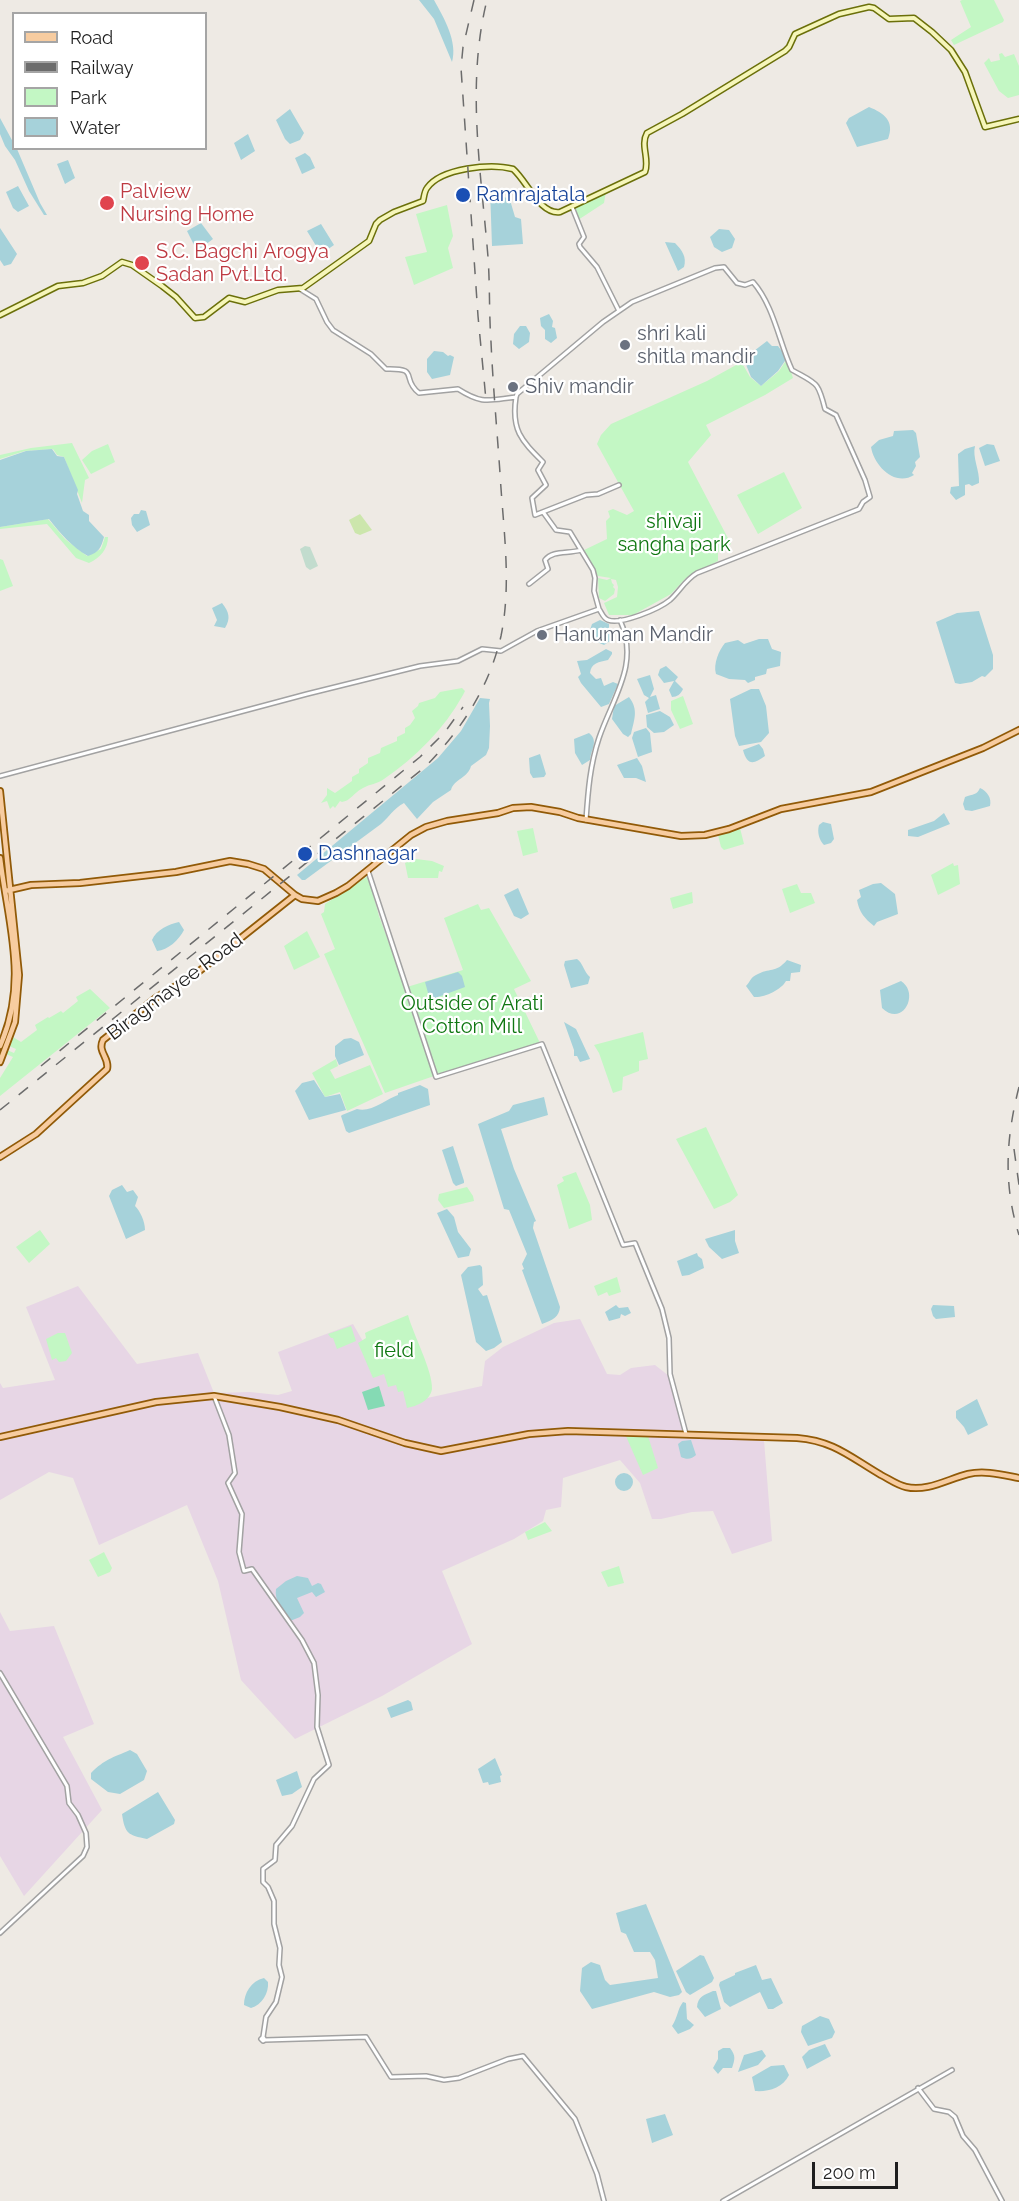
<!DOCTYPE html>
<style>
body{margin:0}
#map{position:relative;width:1019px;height:2201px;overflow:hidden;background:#eeeae4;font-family:Raleway,sans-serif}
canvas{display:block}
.legend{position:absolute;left:12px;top:12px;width:195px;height:138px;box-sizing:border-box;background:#fff;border:2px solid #a5a5a5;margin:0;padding:8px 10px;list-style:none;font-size:18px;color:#1e1e1e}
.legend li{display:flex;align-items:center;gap:12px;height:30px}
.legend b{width:30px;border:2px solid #a5a5a5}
.scale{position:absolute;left:812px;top:2162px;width:86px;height:27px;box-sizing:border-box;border:3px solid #1e1e1e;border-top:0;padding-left:8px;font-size:18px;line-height:21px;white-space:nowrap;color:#1e1e1e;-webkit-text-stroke:4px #fff;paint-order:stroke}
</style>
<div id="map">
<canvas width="1019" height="2201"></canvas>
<ul class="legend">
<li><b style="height:8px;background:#f7cca0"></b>Road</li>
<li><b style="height:8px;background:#6c6c6c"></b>Railway</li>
<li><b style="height:16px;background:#c3f7c4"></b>Park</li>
<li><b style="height:16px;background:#a6d2da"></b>Water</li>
</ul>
<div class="scale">200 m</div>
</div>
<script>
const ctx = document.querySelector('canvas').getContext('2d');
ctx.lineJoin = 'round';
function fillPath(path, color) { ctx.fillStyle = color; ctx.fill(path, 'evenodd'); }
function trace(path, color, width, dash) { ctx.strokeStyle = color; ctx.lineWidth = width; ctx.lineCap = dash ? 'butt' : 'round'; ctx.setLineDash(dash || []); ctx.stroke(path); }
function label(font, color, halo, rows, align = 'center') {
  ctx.font = font + ' Raleway,sans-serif'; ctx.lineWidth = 4.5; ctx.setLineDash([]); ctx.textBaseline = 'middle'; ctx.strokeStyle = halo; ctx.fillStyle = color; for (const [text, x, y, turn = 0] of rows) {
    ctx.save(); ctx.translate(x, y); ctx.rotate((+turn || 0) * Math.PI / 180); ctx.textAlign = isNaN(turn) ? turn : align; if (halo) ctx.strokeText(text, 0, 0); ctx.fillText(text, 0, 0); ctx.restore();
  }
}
fillPath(new Path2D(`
 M78,1286L137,1364L198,1353L214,1393L250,1392L278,1395L292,1391L278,1352L353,1324L380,1371L394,1368L409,1402L482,1386L485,1361L503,1347L554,1323L580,1319L607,1374L620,1375L631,1368L655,1365L669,1376L677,1398L687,1437L764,1440L772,1541L732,1554L713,1511L692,1512L661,1519H652L640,1483L620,1460L563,1478L561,1507L546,1510L543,1521L514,1539L442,1571L472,1644L382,1696L295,1739L241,1680L218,1581L187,1505L99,1545L73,1478L49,1472L0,1500V1383L3,1388L55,1380L26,1307Z
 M0,1612L10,1631L54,1626L94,1724L63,1737L102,1810L24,1896L0,1856Z`), '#e7d6e5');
fillPath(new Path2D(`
 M360,514L372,530L360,535L355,533L349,520Z`), '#cce6ac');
fillPath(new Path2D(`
 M305,546L310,547L318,566L310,570L306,567L300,549Z`), '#c2dcce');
fillPath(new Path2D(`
 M962,0H994L1004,20L1003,22L954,45L951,40L971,27L960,1Z
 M1002,53L1005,57L1014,54L1019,66V95L1008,98L999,91L984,63L989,58L991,62L1000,60L999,54Z
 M606,191L604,203L578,220L573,208Z
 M447,205L453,236L448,248L453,268L414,285L405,257L427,252L416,214Z
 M787,359L793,378L765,395L706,425L711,435L688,462L731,544L718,552V561L686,578L671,594L633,615H609L604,603L617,597L618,587L616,580L611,579L612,583L614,585L613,587L615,589L614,594L605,601L599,598L598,578L607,580L611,578L598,576L582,551L607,539L606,521L610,517L608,511L613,509L627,515L634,511L597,444L601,435L611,424L707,381L738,364L742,363L750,377L761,386L779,371Z
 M72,443L89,478L85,480L82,503L64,457L57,455L53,449L25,451L0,459V455L31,448Z
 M108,444L115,462L91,474L82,460L92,451Z
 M784,472L802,508L758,534L737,495Z
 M48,519L65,539L87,556L101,549L105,537H108C108,549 100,558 89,563L76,558L47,524L0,529V527Z
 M0,559L3,560L13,586L0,591Z
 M462,688L465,691L463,695C444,729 416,757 384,779C377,784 370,784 363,788C357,791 353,796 349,799C347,801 344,801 342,802L340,801L335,808L333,806L330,809L327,801L321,803L327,795V788L335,793L352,781V777L359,773V769L368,763V758L380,753L381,748L397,741V737L405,733V728L410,725L415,718L412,711L418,706L419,703L435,698L440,692Z
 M683,696L693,724L680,729L671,710V701Z
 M533,828L538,852L523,856L517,831Z
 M740,828L744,844L724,850L721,847L718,835Z
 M408,858L432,861L444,866L442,872L439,871L438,878H408L405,863L408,862Z
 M953,863L954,866L958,865L960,884L938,895L931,875Z
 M368,876L379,916L404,984L434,1076L385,1093L324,954L335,949L321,914L324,912L325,904Z
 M797,884L801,893H811L815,903L790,913L782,889Z
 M692,892L693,903L673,909L670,898Z
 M478,904L481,910L489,908L531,981L514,989L540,1043L437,1074L407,987L463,970L444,918Z
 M307,931L320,957L294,970L284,946Z
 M90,989L110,1008L0,1096V1078L13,1057L6,1054L7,1050L14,1053L16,1049L9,1046L13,1037L21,1042L37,1030L35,1025L48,1017L49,1018L61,1011L63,1013L78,1001L76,997Z
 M643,1032L648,1059L639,1061V1071L623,1077L622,1090L613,1093L599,1053L594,1045Z
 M336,1059L338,1066L330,1070L335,1079L370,1065L383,1094L347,1111L340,1092L325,1097L312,1073Z
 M706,1127L738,1195L730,1202L714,1209L676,1139Z
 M576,1172L590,1205L592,1220L569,1229L557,1185L564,1181L562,1177Z
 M467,1187L473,1196L474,1201L444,1208L438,1200L439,1194Z
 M40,1230L50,1244L29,1263L16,1247Z
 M617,1277L621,1292L609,1296L607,1292L598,1296L594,1286Z
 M408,1315C413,1334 433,1371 432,1389C430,1401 417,1406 407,1408L403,1391L398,1392L396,1385L388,1387L384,1374L373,1378L358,1343L366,1338L365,1333L369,1331Z
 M351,1326L356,1341L337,1349L333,1338H331L328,1334Z
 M58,1333H65L72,1353L66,1361L59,1362L56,1358L52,1360L46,1339Z
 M625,1434L648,1436L658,1468L643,1475Z
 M545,1522L552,1531L528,1540L525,1532Z
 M104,1552L112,1568L110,1572L98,1577L89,1560Z
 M619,1566L624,1583L608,1587L601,1572Z`), '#c3f7c4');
fillPath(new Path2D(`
 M379,1386L385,1406L368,1410L362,1392Z`), '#85dab4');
fillPath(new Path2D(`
 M419,0H434C444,18 458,42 452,62L434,19Z
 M869,107C884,113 895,121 888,139L857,147L846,123L849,118Z
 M290,109L304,133L300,140L290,144L285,139L276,120Z
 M0,118L13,142L14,148L17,149L40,203L47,215H44L29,191L15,160L5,146L0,134Z
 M248,134L255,151L241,160L234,143Z
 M305,153L310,157L315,168L302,174L295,158Z
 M68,160L75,178L65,184L57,164Z
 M18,186L29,206L18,212L13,208L6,192Z
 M490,189L510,200L515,217L521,219L523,244L492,246Z
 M201,223L213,239L197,251L187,231Z
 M321,224L334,245L321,254L307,231Z
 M0,228L17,254L11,264L4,266L0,260Z
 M719,229L729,230L735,239L732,248L722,252L714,247L710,237Z
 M665,242L675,243C682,250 687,257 684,267L678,271Z
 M549,314L553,321L552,327L555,328L557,338L551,343L545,339V330L541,326L540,318Z
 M520,326H526L530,333L529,342L519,349L513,344L514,334Z
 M767,341L772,346H778L787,358L778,371L761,386L751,377L745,362L750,354Z
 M434,351L443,352L448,356L450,355L454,357L450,375L432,379L427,372V359Z
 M913,430L916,433L920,457L915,462L916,466L912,473L914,475C895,487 874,466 871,447L879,440L893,436L894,431Z
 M987,444L994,445L1000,461L985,466L979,448Z
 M975,446C972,457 980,471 979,483L972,486L969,484L965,485V495L956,500L950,493L951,487L959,486L958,454L965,449Z
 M52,449L57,456L64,457L78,490L77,494L83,511L89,515V521L104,537C101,548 99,552 88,556C72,547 60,533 49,519L0,527V460L26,451Z
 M141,510L146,511L150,525L137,532L132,525L131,518L134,514H139Z
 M222,603C229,612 231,618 225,628L214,626L217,620L212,608Z
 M979,611L993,655V669L985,677L982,676L972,682L960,684L955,683L936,622L957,613Z
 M600,620L609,624V633L612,635L610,641L604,645L595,641L590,630L592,624Z
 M759,639H768L772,649L781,652L780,666L767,669L766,674L755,677V680L748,683L745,680L729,679L716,674C713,664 719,650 725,643L738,640L744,644Z
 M606,649L612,652V654L608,660C599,662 591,663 590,673L596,679L601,678L604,686L613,682L618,684L609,704L601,707L581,683L578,677L581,674L577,661L587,660Z
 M666,666L678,677L675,681L683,689C681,694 677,697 672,697L669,690L674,681L664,683L658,675L660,669Z
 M650,675L654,689L650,697L656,695L660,709L648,713L645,702L649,698L644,695L637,679Z
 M751,689H759L766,706L769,733L761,742L739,746L735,736L730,699Z
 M629,697C639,710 634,720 631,734L628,737L623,734L612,719L614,706Z
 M480,698L490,699L489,703L490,726L489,748L486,755L471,766C468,778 454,779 451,790L433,802L417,819L404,803C393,809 390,816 381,824L305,880H302L297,875L438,758L461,731Z
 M660,711L670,717L674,725L664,732L654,733L647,727L646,715Z
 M646,728L650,733L652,752L638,757L632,738L634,732Z
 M589,733C599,741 591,749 590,760L582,765L575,753L574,739Z
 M759,744L763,749L765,756C753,765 747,765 743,750Z
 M540,754L546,774L544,777L533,778L530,773L529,758Z
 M637,758L642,766L646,782L636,778H624L617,765Z
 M980,788C987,791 992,798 990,806L972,811L965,810L963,804L965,797C973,794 977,795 980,788Z
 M944,813L950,824L918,837L908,836V830L934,821Z
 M823,822L831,824L834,839L831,843L824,845C819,840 817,832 819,825Z
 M881,883L895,894L898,914L877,922L874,926C865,919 859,912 857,900L861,897L859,890L873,884Z
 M518,888L529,914L521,919L514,916L504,895Z
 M179,922L184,930C179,940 168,950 157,951L152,940C156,930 169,924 179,922Z
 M577,959C583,963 584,972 590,977L588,984L571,988L564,965L565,961Z
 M787,960L801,965L800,972L791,973L790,981H786C781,990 764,998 754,997L746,986C750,982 751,977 756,975C770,967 775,974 787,960Z
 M458,972L462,976L465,987L430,1000L425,982Z
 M901,981C920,993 903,1028 882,1008L880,990Z
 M564,1022L576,1029L590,1059L580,1062L577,1056H574V1050Z
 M351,1038L359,1042L364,1055L339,1065L335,1056V1046L344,1039Z
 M314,1080L325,1097L340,1094L346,1110L309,1120L295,1091L302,1083Z
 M420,1085L428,1089L430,1105L349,1133L346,1131L341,1116L342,1115L357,1109C371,1113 386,1099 398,1095V1093Z
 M544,1097L548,1115L501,1129L514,1169L536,1221L534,1222L533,1228L560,1307C559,1317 553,1320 542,1324L522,1270L524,1269L522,1264L527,1254L509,1210L504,1209L478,1124L509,1111L513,1105Z
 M453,1146L464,1181V1183L456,1186L453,1183L442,1150Z
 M122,1185L127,1192L133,1190L138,1197L135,1206C140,1211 145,1221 145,1230L126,1239L109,1196L112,1190Z
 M447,1209L454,1217L458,1232L471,1249L469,1256L458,1258L456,1254L437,1213Z
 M735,1230V1241L739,1253L722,1259L709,1247L705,1239Z
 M697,1253L698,1256L702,1259L704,1268L689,1275L682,1276L677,1261Z
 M480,1265L482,1267L483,1285L478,1289L483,1296L487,1295L502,1342L494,1348L486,1351L476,1342L461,1275L468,1267Z
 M616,1305L619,1308L628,1307L631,1313L625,1316L621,1314L620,1318L609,1321L605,1312Z
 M933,1305L954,1306L955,1317L936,1319L933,1316L931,1309Z
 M977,1399L988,1425L968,1435L964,1427L956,1418V1411Z
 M691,1440L696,1455C692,1459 687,1460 681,1457L678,1444L682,1441Z
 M615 1482a9 9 0 1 1 18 0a9 9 0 1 1-18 0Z
 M297,1576L308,1578L312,1586L318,1583L321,1584L325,1592L316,1597L312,1592L297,1598L304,1613L300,1617L290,1621C283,1613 274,1600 276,1589L286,1581Z
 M408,1700L411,1702L413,1710L391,1718L387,1708Z
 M130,1750L137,1754L147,1771L144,1780L120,1794L108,1792L91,1779V1773C105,1759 112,1758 130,1750Z
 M495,1758L502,1775L500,1776L501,1782L489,1785L488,1782L483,1783L478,1769Z
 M297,1771L302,1787L292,1794L282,1796L276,1780Z
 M158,1792L175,1820L174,1824L147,1839C128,1835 125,1834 122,1814Z
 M646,1904L682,1992L679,1995L670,1997L654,1992L592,2009L580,1991L582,1968L591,1962L600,1965L605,1980L610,1985L658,1978L655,1960L650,1952H634L626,1934L621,1932L616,1913Z
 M700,1955L704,1956L714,1978L712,1982L690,1995L686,1992L676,1971Z
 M756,1965L762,1980L771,1978L783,2003L773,2009H768L760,1992L730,2007L724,2002L719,1985L720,1982L735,1975V1973Z
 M264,1978L268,1982C269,1993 262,2005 251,2008L244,2005C244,1993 251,1981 264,1978Z
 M713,1991H716L721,2009L705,2017L697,2007C698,1996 704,1995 713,1991Z
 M683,2002L686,2003L687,2019L694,2025L690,2029L678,2034L672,2026C678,2017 677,2010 683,2002Z
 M820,2016L829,2019L835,2032L832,2038L808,2046L801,2032L802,2026Z
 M825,2044L831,2056L807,2069L802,2057L809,2050Z
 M723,2048H730C736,2056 735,2059 732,2068H723L718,2074L713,2068L718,2059V2051Z
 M762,2050L766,2056L758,2065L738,2072L744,2055Z
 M784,2065L789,2075C783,2088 768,2092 755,2091L752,2077L771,2066Z
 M665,2114L673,2135L652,2143L646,2119Z`), '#a6d2da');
const tertiary = new Path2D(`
 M572,207L584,237L579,244L580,247L597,267L619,311
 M516,397C511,430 521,440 543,462L538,470L546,485L532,498L535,515L586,495L598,494L619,485
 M543,512L556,530L570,532L593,570L595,578L594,591L599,609
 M529,584L548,569L545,560C553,550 568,554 581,550
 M0,776L307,694L420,666L458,661L482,649L501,651L537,631L599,609C602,613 603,618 608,620C621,625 659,609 670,600C680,591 685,580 697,573L859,509L863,502L870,497L865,480L836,415L825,409C818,381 817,384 792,370C779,342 774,306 753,282L745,285L737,283L724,267L715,268L632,302L603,322L517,394L516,397C489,400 483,405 458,389L419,393C400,378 421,368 386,369L371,354L333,330L327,322L316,299L300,289
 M586,820C588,791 590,765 599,738C613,697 640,664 620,620
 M368,871L436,1077L542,1044L623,1245L635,1243L662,1309L669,1338L670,1374L686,1434
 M214,1396L229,1435L235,1473L228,1483L242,1514L239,1552L244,1571L252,1569L302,1640L314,1663L318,1695L317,1727L329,1765L314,1779L292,1826L276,1845L275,1860L263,1869V1882L268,1887L274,1901V1924L280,1948L279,1965L282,1977L276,2002L266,2017L263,2037L261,2039L263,2041L265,2040L263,2037
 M0,1673L67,1786L69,1803L78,1815L86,1833L87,1847L83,1856L0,1933
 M265,2040L366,2037L391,2077L426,2076L444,2080L459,2078L508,2059L523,2056L575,2119L597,2174L604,2201
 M918,2088L934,2109L949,2112L955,2117L963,2136L975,2150L1002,2201
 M723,2201L952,2070`);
const secondary = new Path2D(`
 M0,315L58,286L83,283L102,276L122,262L132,265L162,286L176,297L195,318L204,317L229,298L245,302L278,290L303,288L369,241L376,224L380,220L394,212L423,201C424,198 424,192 427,188C441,168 491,163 513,169C527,181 540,215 560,212L645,172C650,160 640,145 647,133L682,114L785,51L789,47L795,34L839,14L869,7L874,8L889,19L914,18L932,32L951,50L965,72L985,127L1019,119`);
const primary = new Path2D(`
 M0,791L19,975L15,1022L0,1062
 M0,858C8,924 29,981 0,1046
 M5,891L31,885L80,883L176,872L230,861L248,864L264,869L295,895L302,899L318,901L336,893L348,886L411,835L426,827L447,821L498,813L513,808L531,807L560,812L578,818L681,836L705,835L729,829L781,809L871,792L983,748L1019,730
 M0,1157L36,1134L107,1069C110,1058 97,1052 103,1040L157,997L193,976L295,895
 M0,1437L156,1402L214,1396L280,1407L338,1420L405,1443L441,1451L529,1434L568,1431L797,1438C834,1441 850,1457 881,1475C889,1479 897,1485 906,1487C927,1492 948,1479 968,1474C985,1470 1003,1475 1019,1478`);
trace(tertiary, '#a2a2a2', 6);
trace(secondary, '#6b700a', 7);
trace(primary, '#915a07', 8);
trace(tertiary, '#fff', 3);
trace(secondary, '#f6f6ba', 4);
trace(primary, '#f7cca0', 4.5);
trace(new Path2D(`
 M474,0L463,47L461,68L478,316L486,400
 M41,1066L420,757L445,732L463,707
 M1019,1087C1006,1138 1003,1184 1019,1235
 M0,1110L425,767C462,729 489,688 501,636C512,583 503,527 500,473C497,430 493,386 491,342C489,314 490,285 488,257C481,171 466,84 487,0
 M1014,1149L1019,1185`), '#6c6c6c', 1.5, [12, 12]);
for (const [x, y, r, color] of [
 [463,195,8,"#1a4fb4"],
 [107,203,8,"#e0444e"],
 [142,263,8,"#e0444e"],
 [625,345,6,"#6b7280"],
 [513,387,6,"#6b7280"],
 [542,635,6,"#6b7280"],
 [305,854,8,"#1a4fb4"]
]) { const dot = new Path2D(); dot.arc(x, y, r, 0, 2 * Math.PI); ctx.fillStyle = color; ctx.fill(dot); trace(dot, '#fff', 2); }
label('20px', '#be3a42', '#fff', [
 ["Palview",120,192],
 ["Nursing Home",120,215],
 ["S.C. Bagchi Arogya",156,252],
 ["Sadan Pvt.Ltd.",156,275]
], 'left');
label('20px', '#164399', '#fff', [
 ["Ramrajatala",476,195],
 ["Dashnagar",318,854]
], 'left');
label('20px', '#5b616d', '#fff', [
 ["shri kali",637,334],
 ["shitla mandir",637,357],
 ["Shiv mandir",525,387],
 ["Hanuman Mandir",554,635]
], 'left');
label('20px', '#107712', '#fff', [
 ["shivaji",674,522],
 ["sangha park",674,545],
 ["Outside of Arati",472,1004],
 ["Cotton Mill",472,1027],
 ["field",394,1351]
]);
label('20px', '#1e1e1e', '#fff', [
 ["Biragmayee Road",175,987,-37]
]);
</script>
